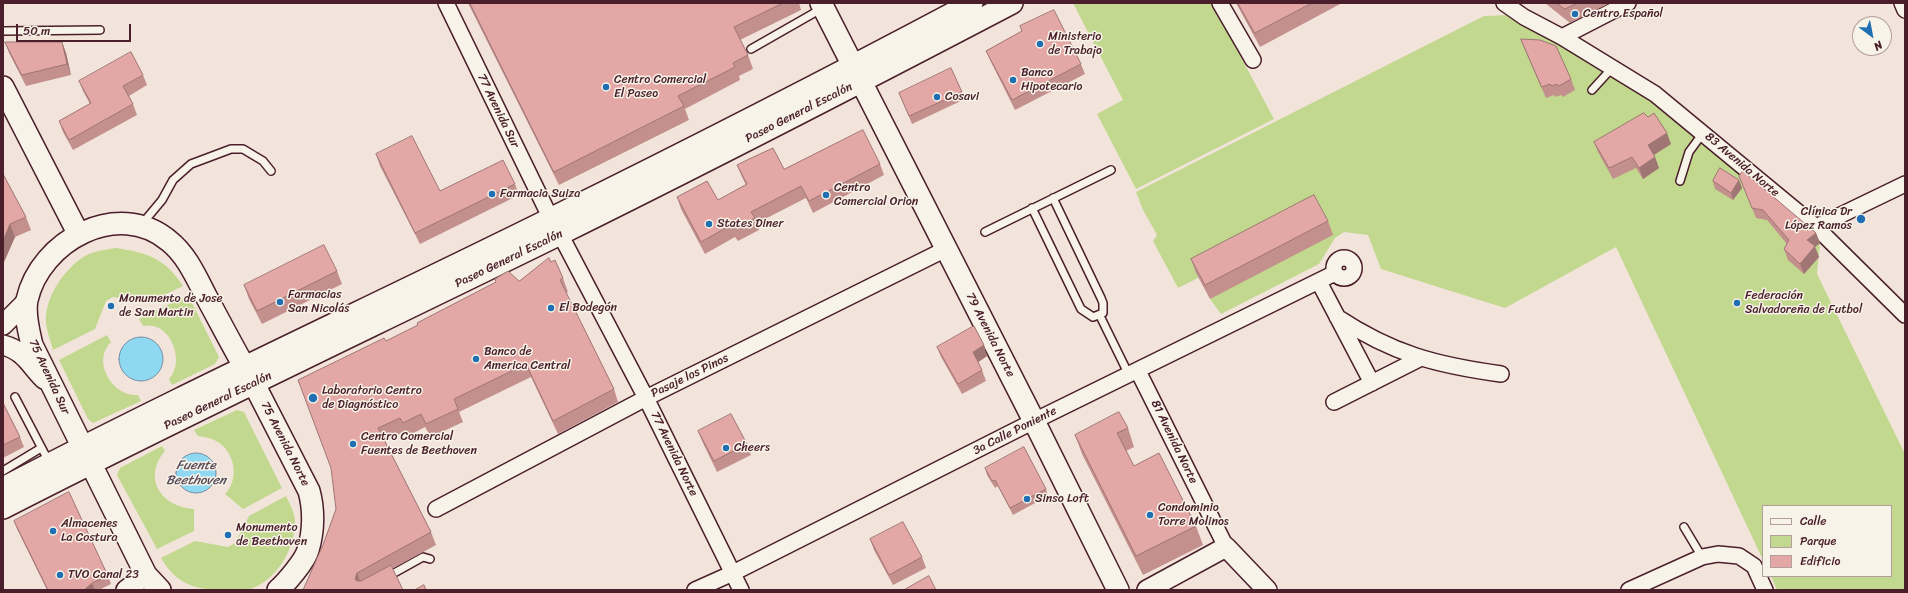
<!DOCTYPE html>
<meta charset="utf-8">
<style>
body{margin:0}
#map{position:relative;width:1908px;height:593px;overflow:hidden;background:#f3e4db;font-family:Sriracha,sans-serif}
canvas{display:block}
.frame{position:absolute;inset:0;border:4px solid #4a1f2b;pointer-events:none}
.legend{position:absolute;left:1762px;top:505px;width:130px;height:72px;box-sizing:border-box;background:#f7f3e8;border:1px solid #b29e9c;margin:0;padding:5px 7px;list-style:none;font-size:12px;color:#4a1f2b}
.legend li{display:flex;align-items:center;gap:8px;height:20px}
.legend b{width:20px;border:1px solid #b29e9c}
.north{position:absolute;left:1852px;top:16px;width:40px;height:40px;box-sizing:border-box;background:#f7f3e8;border:1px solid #b29e9c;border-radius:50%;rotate:148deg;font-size:11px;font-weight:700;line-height:16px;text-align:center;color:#4a1f2b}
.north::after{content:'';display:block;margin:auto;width:14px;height:18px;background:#1f6fb2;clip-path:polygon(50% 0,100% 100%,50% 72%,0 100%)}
.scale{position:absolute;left:16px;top:24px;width:115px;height:18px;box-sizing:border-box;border:2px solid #4a1f2b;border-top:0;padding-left:5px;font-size:12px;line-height:14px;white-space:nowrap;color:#4a1f2b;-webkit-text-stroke:3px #f7f3e8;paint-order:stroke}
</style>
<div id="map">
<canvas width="1908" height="593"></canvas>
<div class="frame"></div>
<ul class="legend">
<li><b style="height:5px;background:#f7f3e8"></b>Calle</li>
<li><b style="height:11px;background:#c2d88e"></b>Parque</li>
<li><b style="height:11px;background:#e3a8a5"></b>Edificio</li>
</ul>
<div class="north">N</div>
<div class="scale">50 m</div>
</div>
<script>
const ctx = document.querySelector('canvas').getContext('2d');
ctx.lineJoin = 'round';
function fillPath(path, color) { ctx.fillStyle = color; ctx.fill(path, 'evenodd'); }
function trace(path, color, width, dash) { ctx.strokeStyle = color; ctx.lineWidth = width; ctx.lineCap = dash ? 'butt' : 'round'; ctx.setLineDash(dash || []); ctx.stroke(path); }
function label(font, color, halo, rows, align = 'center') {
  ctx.font = font + ' Sriracha,sans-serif'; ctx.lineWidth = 3; ctx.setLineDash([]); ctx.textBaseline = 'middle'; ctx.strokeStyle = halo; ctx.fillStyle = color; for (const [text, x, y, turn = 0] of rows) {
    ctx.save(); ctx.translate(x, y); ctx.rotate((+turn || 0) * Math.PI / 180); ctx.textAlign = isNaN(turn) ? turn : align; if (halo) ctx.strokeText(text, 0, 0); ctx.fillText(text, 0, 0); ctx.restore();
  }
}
fillPath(new Path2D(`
 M1073,3H1212L1274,119L1136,189L1097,114L1123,100Z
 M1509,15L1651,97L1751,178L1820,243L1817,274L1905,454V590H1777L1771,576H1891V506H1763V560L1616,247L1505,308L1381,269L1368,235L1344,232L1335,238L1319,264L1221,314L1210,299L1200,277L1178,288L1153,241L1157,235L1143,210L1136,192L1484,16Z
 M115,248C146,252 165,258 183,286L147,303L113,297L106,301L95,329L53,350C51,342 47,332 46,323C44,298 64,269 85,256C94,251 104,250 115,248Z
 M188,295L219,357L215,364L172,385L169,379C186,361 170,320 143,326L139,319Z
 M107,335L111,342C91,362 113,397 138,395L141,401L93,423L88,419L59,360Z
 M237,410L244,412L282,488L243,509L225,494C240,479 235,451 216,441C211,438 204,437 198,436L194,430Z
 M162,446L165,451C142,478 161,507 194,509V531L157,549L117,475L120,468Z
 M286,496C290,504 295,513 295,522C295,550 275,583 247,590C241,591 232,590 225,590C196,590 177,585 161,558L195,541L228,547L235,543L249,516Z`), '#c2d88e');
const water = new Path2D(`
 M119 359a22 22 0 1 1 44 0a22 22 0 1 1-44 0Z
 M176 473a20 20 0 1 1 40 0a20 20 0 1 1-40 0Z`);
fillPath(water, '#8fd8f1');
trace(water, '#738ea2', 1);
const service = new Path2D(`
 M3,31L100,30
 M751,49L821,9
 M1592,90L1613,67
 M1680,181L1689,152L1703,133
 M1032,208L1081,309L1093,317L1103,313V303L1101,298L1053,198
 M142,224L162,200L173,180L191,164L231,149H243L263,161L271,171
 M985,232L1111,170
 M1100,316L1129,375
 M15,397L49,462
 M3,471L41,448
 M1684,527L1702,557
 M387,577L423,557L430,559`);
const minor = new Path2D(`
 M446,3L551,219
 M1220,3L1253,60
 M1504,3L1524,17L1562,37L1655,94L1816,227L1905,315
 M1902,3L1905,10
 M1562,37L1628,3
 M1816,227L1905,184
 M560,234L646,398L741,590
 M1334 268a10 10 0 1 1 20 0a10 10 0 1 1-20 0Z
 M1319,282L1372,383
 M1337,317C1393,354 1436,365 1501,374
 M1138,371L1226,547
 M1334,402L1419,359
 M436,509L646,398L946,249
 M695,590L733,573L1034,421L1335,273
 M1629,590L1702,557L1718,554L1739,556L1754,566L1765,590`);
const tertiary = new Path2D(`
 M3,325L27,301
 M3,345C25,351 29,364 44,379
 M126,590L146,575
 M1147,590L1226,547L1267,590`);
const secondary = new Path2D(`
 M821,3L1034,421L1118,590
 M3,87L78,233
 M254,384L309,491C314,509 314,531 308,550C305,561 286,583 278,590
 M3,488C183,394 368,309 550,219C692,149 833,77 972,3
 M3,508C186,414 373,326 558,235C710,160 861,82 1012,3
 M160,590L146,575L32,345C29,332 24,314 27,300C40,241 118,198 169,241C187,255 197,279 207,298C220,322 232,345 245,368`);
trace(service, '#4a1f2b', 10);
trace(minor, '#4a1f2b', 18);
trace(tertiary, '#4a1f2b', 22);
trace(secondary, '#4a1f2b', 24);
trace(service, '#f7f3e8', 7);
trace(minor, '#f7f3e8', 15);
trace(tertiary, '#f7f3e8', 19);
trace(secondary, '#f7f3e8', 21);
fillPath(new Path2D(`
 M468,3H799L801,10L740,40L748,55L753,69L739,76L740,80L685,109L689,120L559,185Z
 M1236,3H1342L1260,47Z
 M1545,3H1610L1570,23Z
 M1020,26L1081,64L1085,74L1015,110L990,60L986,51L1022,31Z
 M1521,39L1571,79L1575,90L1563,97L1561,95L1556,97L1554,95L1546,98L1525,50Z
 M5,42H62L66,53L71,75L26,86L9,53Z
 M143,75L147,85L129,96L133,104L137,115L73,150L63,132L59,121L90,104L83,91L79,81Z
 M962,92L965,99L912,124L899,93Z
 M1594,142L1671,144L1654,155L1659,168L1643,179L1636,168L1613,179L1598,152Z
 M376,154L440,191L515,184L519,195L420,244L380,166Z
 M880,164L884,175L813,213L806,198L757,223L759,230L738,241L735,237L705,254L681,209L677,197L718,200L746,185L742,177L737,165L784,169Z
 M3,174L26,217L31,230L15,237L4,262H3Z
 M1739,176L1816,233L1820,243L1815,247L1819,257L1804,274L1788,260L1784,249L1787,244L1767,220L1756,218Z
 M1739,180L1742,188L1733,200L1715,189L1713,181Z
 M1328,221L1333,235L1210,299L1196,273L1191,259Z
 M551,262L563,278L568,292L566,293L614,389L618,402L558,434L531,377L459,412L463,422L431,437L425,427L408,436L405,431L385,441L431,532L436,545L392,569L403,590H303L323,545L336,509L386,341L519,281Z
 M337,271L342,284L262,324L249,299L244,285Z
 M937,347L987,356L978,362L982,370L986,381L962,394L941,357Z
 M3,403L20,437L24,447L3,458Z
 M1128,428L1134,447L1126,451L1134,466L1196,526L1203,545L1143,575L1082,454L1075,435Z
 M698,431L747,444L751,455L717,472L702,441Z
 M985,468L1046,489L1048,496L1013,515L998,486L995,488L987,475Z
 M14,521L108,576L111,584L99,590H47L17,529Z
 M870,539L922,557L926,568L893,585L874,550Z`), '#c3908e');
fillPath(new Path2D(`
 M62,42L66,53L71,75L67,64Z
 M1667,133L1671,144L1652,156L1648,145Z
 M1655,157L1659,168L1643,179L1639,168Z
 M1739,180L1742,188L1733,200L1731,193Z
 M10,224L15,237L4,262L3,260V241Z
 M1816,233L1820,243L1815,247L1819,257L1804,274L1800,264L1807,240Z
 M984,345L987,356L977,363L973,352Z
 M357,573L362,586L355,579Z
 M92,583L95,590H84Z`), '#9f7674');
const building = new Path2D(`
 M470,3H783L734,27L748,55L733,63L735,67L678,96L684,106L554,172Z
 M1238,3H1312L1255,33Z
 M1557,3H1577L1565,9Z
 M1054,10L1081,64L1012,100L986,51L1022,31L1020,26Z
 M1521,39L1540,40L1556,46L1571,79L1559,86L1557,84L1552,86L1550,84L1542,87Z
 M5,42H62L67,64L22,75Z
 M131,52L143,75L123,86L133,104L69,140L59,121L91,103L79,81Z
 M951,68L962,92L909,116L899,93Z
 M1644,113L1648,117L1654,113L1667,133L1648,145L1655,157L1639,168L1632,157L1609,168L1594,142Z
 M863,130L880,164L809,201L801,186L751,212L755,218L733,229L731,225L701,242L677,197L707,181L718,200L747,184L737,165L749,159L773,148L784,169Z
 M412,136L440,191L503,160L515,184L415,233L376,154Z
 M1720,168L1739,180L1731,193L1713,181Z
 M1743,171L1816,233L1807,240L1815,246L1800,264L1784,249L1789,240L1763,210L1752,208L1739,176Z
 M3,174L26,217L10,224L3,241Z
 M1314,195L1328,221L1205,285L1191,259Z
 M324,245L337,271L257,311L244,285Z
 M549,258L551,262L555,260L563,278L560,280L614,389L553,421L526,364L454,399L458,409L426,424L421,414L403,423L400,418L378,428L431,532L357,573L355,579L357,581H361L391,565L403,590H303L323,545L336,509L331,468L298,380L384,338L386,341L418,325L417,323L496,282L495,279L508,271L519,281Z
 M974,326L984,345L973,352L982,370L958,384L937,347Z
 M3,403L20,437L3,445Z
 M1119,412L1128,428L1117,433L1134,466L1159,453L1196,526L1136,556L1075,435Z
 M731,414L747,444L714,461L698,431Z
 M1024,447L1046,489L1010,508L995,480L992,481L985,468Z
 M69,492L108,576L92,583L84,590H48L14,521Z
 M903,522L922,557L889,575L870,539Z
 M929,576L936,590H904Z
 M424,585L426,590H415Z`);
fillPath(building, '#e3a8a5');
trace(building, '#9f7674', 1);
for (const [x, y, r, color] of [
 [1575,14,4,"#1f6fb2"],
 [1040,44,4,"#1f6fb2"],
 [1013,80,4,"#1f6fb2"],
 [606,87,4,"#1f6fb2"],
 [937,97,4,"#1f6fb2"],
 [492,194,4,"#1f6fb2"],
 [826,195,4,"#1f6fb2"],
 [1861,219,5,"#1f6fb2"],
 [709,224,4,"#1f6fb2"],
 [280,302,4,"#1f6fb2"],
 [1737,303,4,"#1f6fb2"],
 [111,306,4,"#1f6fb2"],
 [551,308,4,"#1f6fb2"],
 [476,359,4,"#1f6fb2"],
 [313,398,5,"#1f6fb2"],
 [353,444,4,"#1f6fb2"],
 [726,448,4,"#1f6fb2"],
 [1027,499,4,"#1f6fb2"],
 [1150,515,4,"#1f6fb2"],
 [53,531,4,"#1f6fb2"],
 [228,535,4,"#1f6fb2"],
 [60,575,4,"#1f6fb2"]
]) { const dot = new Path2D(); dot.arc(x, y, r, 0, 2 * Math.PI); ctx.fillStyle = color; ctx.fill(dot); trace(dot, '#f7f3e8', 1.5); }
label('12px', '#4a1f2b', '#f7f3e8', [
 ["Centro Español",1583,14],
 ["Ministerio",1048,37],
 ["de Trabajo",1048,51],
 ["Banco",1021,73],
 ["Hipotecario",1021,87],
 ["Centro Comercial",614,80],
 ["El Paseo",614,94],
 ["Cosavi",945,97],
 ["Centro",834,188],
 ["Comercial Orion",834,202],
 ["Farmacia Suiza",500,194],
 ["Clínica Dr",1852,212,"right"],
 ["López Ramos",1852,226,"right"],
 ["States Diner",717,224],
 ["Farmacias",288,295],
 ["San Nicolás",288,309],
 ["Federación",1745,296],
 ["Salvadoreña de Futbol",1745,310],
 ["Monumento de Jose",119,299],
 ["de San Martin",119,313],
 ["El Bodegón",559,308],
 ["Banco de",484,352],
 ["America Central",484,366],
 ["Laboratorio Centro",322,391],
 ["de Diagnóstico",322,405],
 ["Centro Comercial",361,437],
 ["Fuentes de Beethoven",361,451],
 ["Cheers",734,448],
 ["Sinso Loft",1035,499],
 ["Condominio",1158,508],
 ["Torre Molinos",1158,522],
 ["Almacenes",61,524],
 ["La Costura",61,538],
 ["Monumento",236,528],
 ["de Beethoven",236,542],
 ["TVO Canal 23",68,575]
], 'left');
label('12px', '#4a1f2b', '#f7f3e8', [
 ["77 Avenida Sur",498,111,64],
 ["Paseo General Escalón",799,113,-27],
 ["83 Avenida Norte",1742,165,40],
 ["Paseo General Escalón",509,259,-26],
 ["79 Avenida Norte",990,335,63],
 ["Pasaje los Pinos",690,376,-26],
 ["75 Avenida Sur",49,377,65],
 ["Paseo General Escalón",218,401,-26],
 ["3a Calle Poniente",1015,431,-27],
 ["81 Avenida Norte",1174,442,64],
 ["75 Avenida Norte",285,444,63],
 ["77 Avenida Norte",674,454,64]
]);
label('italic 13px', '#5b4d5c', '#f7f3e8', [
 ["Fuente",196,466],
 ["Beethoven",196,481]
]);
</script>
